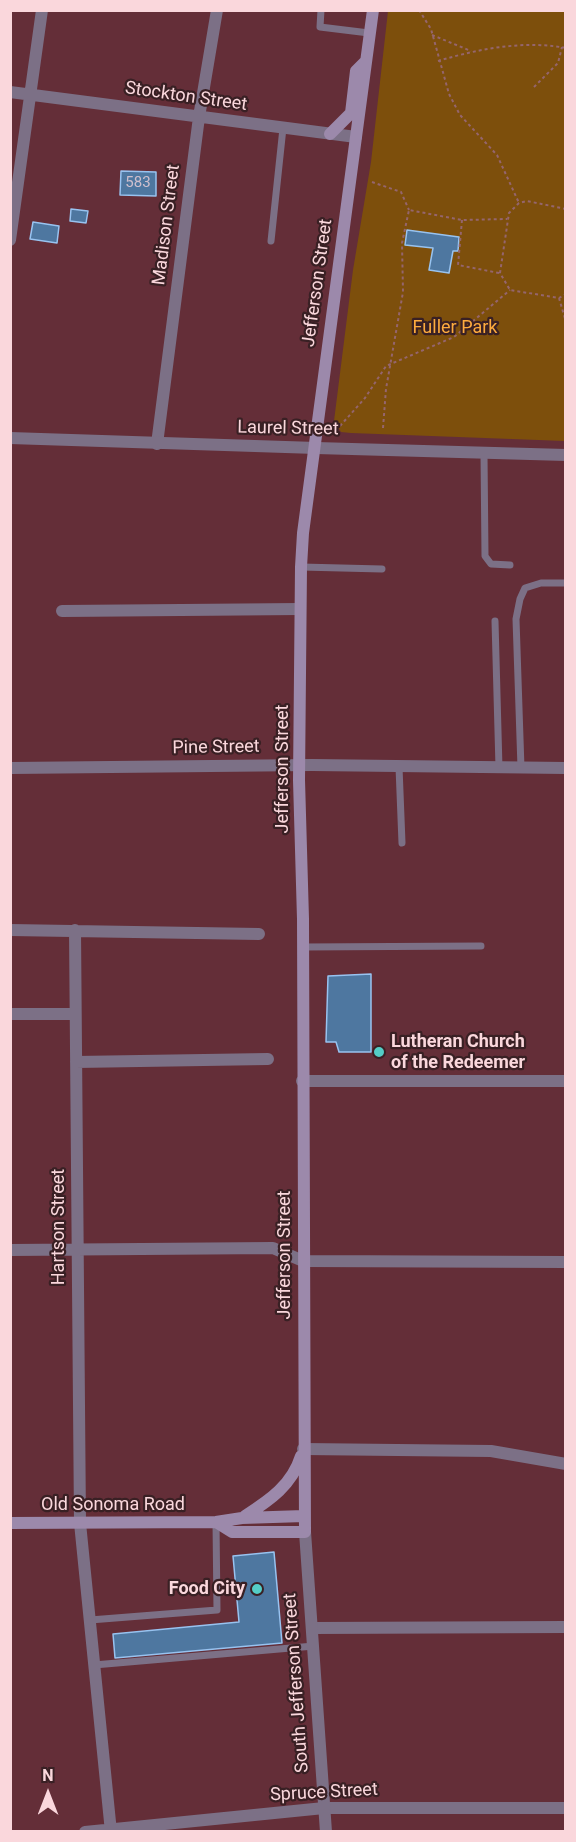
<!DOCTYPE html>
<style>
body{margin:0}
#map{position:relative;width:576px;height:1842px;overflow:hidden;background:#642e38;font-family:Roboto,sans-serif}
canvas{display:block}
.frame{position:absolute;inset:0;border:12px solid #fad7dc;pointer-events:none}
.north{position:absolute;left:18px;top:1764px;width:60px;height:60px;-webkit-text-stroke:4px #392024;paint-order:stroke;rotate:0deg;font-size:16px;font-weight:700;line-height:24px;text-align:center;color:#fad7dc}
.north::after{content:'';display:block;margin:auto;width:21px;height:27px;background:#fad7dc;clip-path:polygon(50% 0,100% 100%,50% 72%,0 100%)}
</style>
<div id="map">
<canvas width="576" height="1842"></canvas>
<div class="frame"></div>
<div class="north">N</div>
</div>
<script>
const ctx = document.querySelector('canvas').getContext('2d');
ctx.lineJoin = 'round';
function fillPath(path, color) { ctx.fillStyle = color; ctx.fill(path, 'evenodd'); }
function trace(path, color, width, dash) { ctx.strokeStyle = color; ctx.lineWidth = width; ctx.lineCap = dash ? 'butt' : 'round'; ctx.setLineDash(dash || []); ctx.stroke(path); }
function label(font, color, halo, rows, align = 'center') {
  ctx.font = font + ' Roboto,sans-serif'; ctx.lineWidth = 4.5; ctx.setLineDash([]); ctx.textBaseline = 'middle'; ctx.strokeStyle = halo; ctx.fillStyle = color; for (const [text, x, y, turn = 0] of rows) {
    ctx.save(); ctx.translate(x, y); ctx.rotate((+turn || 0) * Math.PI / 180); ctx.textAlign = isNaN(turn) ? turn : align; if (halo) ctx.strokeText(text, 0, 0); ctx.fillText(text, 0, 0); ctx.restore();
  }
}
fillPath(new Path2D(`
 M388,11H565V441L351,433L341,432L334,421L353,270L371,162Z`), '#7d4f0c');
const building = new Path2D(`
 M121,171L156,172V196L120,195Z
 M71,209L88,211L86,223L70,221Z
 M33,222L59,226L57,243L30,239Z
 M407,230L459,237L458,251H453L449,273L429,270L433,248L405,245Z
 M371,974V1052H339L336,1042H326L328,976Z
 M274,1552L282,1643L115,1658L113,1634L239,1622L233,1556Z`);
fillPath(building, '#4e77a0');
trace(building, '#98c3f0', 1.5);
trace(new Path2D(`
 M419,10L431,29L449,94L460,115L497,155L519,203
 M432,35L471,51
 M438,61C478,49 523,40 566,48
 M534,87L558,63L562,47
 M372,182L401,192L409,210
 M566,209L527,201L519,203L509,213L500,273L510,290L559,298L566,294
 M462,220L458,265L499,273
 M559,298L566,322
 M340,426L365,398L386,366L454,337L510,290
 M383,428L386,389L403,292L402,243L409,210L462,220L507,219`), '#95656d', 2, [3, 3]);
trace(new Path2D(`
 M321,10L320,27L369,33
 M271,241L283,128
 M484,454L485,556L491,564L510,565
 M301,567L382,569
 M495,621L499,768
 M399,767L402,843
 M521,768L516,619L520,599L525,588L541,583H566
 M303,947L481,946
 M90,1620L217,1610L216,1522
 M94,1665L314,1646`), '#7c7086', 7);
trace(new Path2D(`
 M10,92L356,137
 M10,240L42,10
 M157,444L199,117L217,10
 M316,448L566,455
 M62,611L300,609
 M10,768L312,765L566,768
 M10,930L259,934
 M75,930L80,1523L111,1832
 M10,1014H75
 M76,1062L268,1059
 M302,1081H566
 M10,1250L273,1248L303,1261L566,1262
 M303,1449L491,1451L566,1464
 M312,1628L566,1627
 M85,1832L324,1808H566`), '#7c7086', 12);
trace(new Path2D(`
 M10,438L316,448
 M305,1532L326,1832`), '#7c7086', 12);
trace(new Path2D(`
 M330,134L351,113L356,71L366,61
 M245,1516C270,1500 292,1485 301,1456
 M216,1522L232,1532H305L303,919L299,780L301,567L303,533L373,10
 M10,1523L216,1522L242,1518L304,1516`), '#9c89ab', 12);
for (const [x, y, r, color] of [
 [379,1052,6,"#54cdc6"],
 [257,1589,6,"#54cdc6"]
]) { const dot = new Path2D(); dot.arc(x, y, r, 0, 2 * Math.PI); ctx.fillStyle = color; ctx.fill(dot); trace(dot, '#392024', 2); }
label('15px', '#cfbfcd', null, [
 ["583",138,183]
]);
label('18px', '#fad7dc', '#392024', [
 ["Stockton Street",186,97,8],
 ["Madison Street",167,225,-83],
 ["Jefferson Street",318,283,-82],
 ["Laurel Street",288,429,1],
 ["Pine Street",216,748,-1],
 ["Jefferson Street",283,769,-90],
 ["Hartson Street",59,1227,-90],
 ["Jefferson Street",285,1255,-90],
 ["Old Sonoma Road",113,1505],
 ["South Jefferson Street",297,1683,-94],
 ["Spruce Street",324,1793,-3]
]);
label('18px', '#fdab3e', '#392024', [
 ["Fuller Park",455,328]
]);
label('bold 18px', '#fad7dc', '#392024', [
 ["Lutheran Church",391,1042],
 ["of the Redeemer",391,1063],
 ["Food City",245,1589,"right"]
], 'left');
</script>
